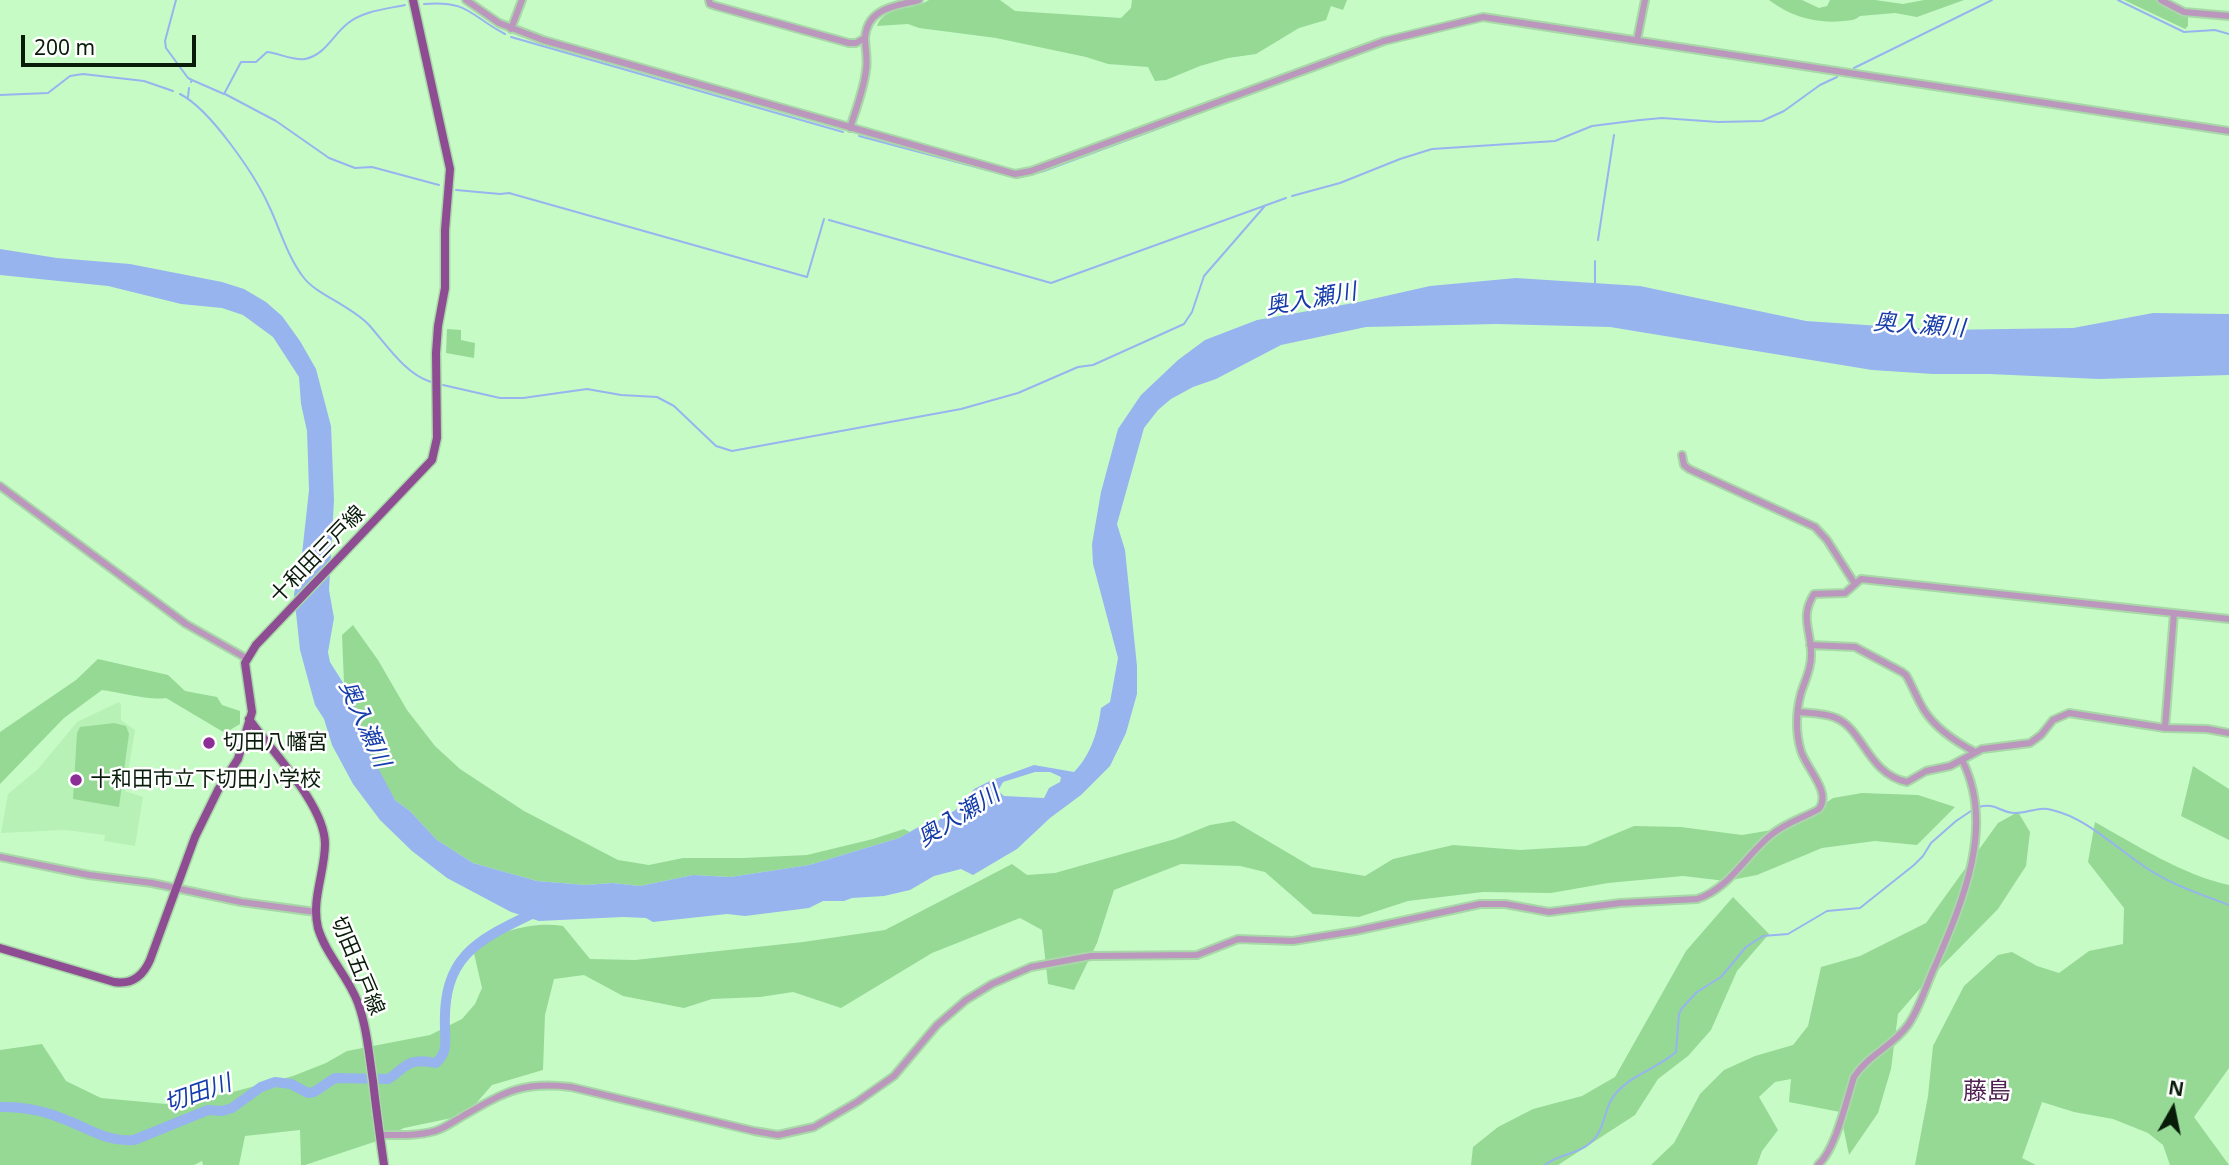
<!DOCTYPE html>
<meta charset="utf-8">
<style>
body{margin:0}
#map{position:relative;width:2229px;height:1165px;overflow:hidden;background:#c7fbc6;font-family:"Noto Sans",sans-serif}
canvas{display:block}
.north{position:absolute;left:2138px;top:1074px;width:70px;height:70px;-webkit-text-stroke:5px #fff;paint-order:stroke;rotate:9deg;font-size:19px;font-weight:700;line-height:28px;text-align:center;color:#081c09}
.north::after{content:'';display:block;margin:auto;width:24px;height:32px;background:#081c09;clip-path:polygon(50% 0,100% 100%,50% 72%,0 100%)}
.scale{position:absolute;left:21px;top:35px;width:175px;height:32px;box-sizing:border-box;border:4px solid #081c09;border-top:0;padding-left:9px;font-size:21px;line-height:24px;white-space:nowrap;color:#081c09;-webkit-text-stroke:5px #fff;paint-order:stroke}
</style>
<div id="map">
<canvas width="2229" height="1165"></canvas>
<div class="north">N</div>
<div class="scale">200 m</div>
</div>
<script>
const ctx = document.querySelector('canvas').getContext('2d');
ctx.lineJoin = 'round';
function fillPath(path, color) { ctx.fillStyle = color; ctx.fill(path, 'evenodd'); }
function trace(path, color, width, dash) { ctx.strokeStyle = color; ctx.lineWidth = width; ctx.lineCap = dash ? 'butt' : 'round'; ctx.setLineDash(dash || []); ctx.stroke(path); }
function label(font, color, halo, rows, align = 'center') {
  ctx.font = font + ' "Noto Sans","Noto Sans JP",sans-serif'; ctx.lineWidth = 5; ctx.setLineDash([]); ctx.textBaseline = 'middle'; ctx.strokeStyle = halo; ctx.fillStyle = color; for (const [text, x, y, turn = 0] of rows) {
    ctx.save(); ctx.translate(x, y); ctx.rotate((+turn || 0) * Math.PI / 180); ctx.textAlign = isNaN(turn) ? turn : align; if (halo) ctx.strokeText(text, 0, 0); ctx.fillText(text, 0, 0); ctx.restore();
  }
}
fillPath(new Path2D(`
 M119,702L121,705V720L135,730L125,791L143,797L135,846L104,841L105,835L65,830L1,833L8,794L38,769L77,722Z`), '#b7f1b6');
fillPath(new Path2D(`
 M929,0H1000L1015,11L1121,18L1131,8L1132,0H1347L1343,10L1331,6L1326,20L1299,28L1256,54L1228,58L1200,66L1166,80L1155,81L1148,67L1108,64L1086,57L996,38L919,28L908,24L877,26C884,5 914,11 929,0Z
 M1769,0H1802L1819,8L1827,6L1830,0H1875L1903,4L1924,0H1964L1917,17L1895,13L1860,16C1854,21 1851,20 1844,21C1817,24 1791,17 1769,0Z
 M2124,0H2156L2188,17V26L2185,29Z
 M447,329L461,330V340L475,343L474,358L446,353Z
 M353,625L378,660L407,710L435,746L460,769L524,811L618,860L649,865L683,858H743L807,855L873,839L904,829L910,832L899,838L809,865L730,877L693,875L640,886L613,883L586,885L537,881L473,863L437,840L410,811L395,800L386,786L367,747L352,697L344,683L342,635Z
 M98,659L168,675L185,691L217,697L222,705L240,711V724L225,733L166,698C152,701 118,692 102,690L64,718L0,784V732L76,680Z
 M114,723L126,726L129,734L119,807L73,799L77,733L80,727Z
 M2193,766L2229,789V840L2181,816Z
 M1862,793L1918,795L1955,807L1917,845L1875,841L1822,848L1757,875L1726,881L1683,876L1608,883L1551,893L1483,892L1408,901L1359,917L1313,914L1265,872L1240,866L1181,864L1114,890L1097,943L1074,990L1048,984L1042,930L1020,918L932,953L841,1008L793,992L760,997L712,999L684,1008L623,996L584,975L554,979L545,1015L543,1070L492,1085L466,1115L404,1128L380,1140L305,1165H301L300,1130L245,1136L239,1165H203L202,1161L194,1165H0V1050L42,1044L66,1081L101,1098L166,1104L225,1094L293,1076L326,1063L347,1051L430,1035L462,1019L475,1004L482,988L473,949C498,931 533,921 563,926L590,959L635,960L803,942L885,930L1012,864L1027,875L1055,873L1175,839L1210,825L1234,821L1312,867L1365,876L1393,859L1453,845L1520,850L1586,846L1634,826L1681,827L1742,835L1790,827L1833,798Z
 M2018,812L2030,832L2026,866L1998,909L1924,984L1898,1014L1891,1069L1878,1113L1849,1155L1840,1112L1789,1102L1791,1079L1775,1082L1759,1097L1778,1130L1762,1151L1757,1165H1651L1674,1143L1700,1094L1724,1070L1755,1056L1793,1045L1808,1026L1821,967L1860,956L1926,923L1998,823Z
 M2095,822C2134,844 2185,876 2229,885V1068L2194,1117L2229,1165H2170L2163,1145L2148,1133L2113,1119L2074,1112L2042,1102L2022,1158L2036,1165H1915L1928,1096L1933,1046L1964,986L1998,955L2012,952L2037,966L2059,973L2089,951L2123,944L2124,908L2088,862Z
 M1733,897L1769,934L1737,971L1711,1030L1688,1056L1658,1079L1635,1115L1558,1165H1471L1473,1147L1498,1127L1533,1109L1582,1096L1615,1077L1686,951Z`), '#95d994');
fillPath(new Path2D(`
 M0,249L57,258L130,264L222,282L244,289L266,302L282,316L300,341L316,369L331,426L334,500L329,590L334,618L328,652L330,662L352,697L367,747L395,800L410,811L437,840L473,863L537,881L586,885L613,883L640,886L693,875L730,877L809,865L899,838L922,825H934L942,817L954,811L965,802L974,789L990,781L1034,765L1074,772C1091,755 1098,731 1101,708L1110,702L1118,658L1093,564L1092,544L1101,492L1118,429L1141,395L1178,360L1205,340L1257,320L1359,302L1430,286L1516,278L1640,286L1806,321L1940,330L2073,328L2153,313L2229,314V375L2099,379L1989,374H1933L1872,370L1610,327L1497,324L1366,327L1281,345L1216,379L1193,387L1171,399L1158,410L1144,428L1117,524L1125,550L1137,666V694L1126,733L1110,766L1081,795L1050,818L1017,849L973,875L961,869L934,876L910,890L884,896L852,898L844,901H823L809,908L745,916L727,914L653,922L646,918L623,917L539,921L511,912L447,878L412,851L380,820L353,784L332,745L324,719L315,705L300,650L294,594L302,554L309,490L307,431L301,404L299,377L273,337L243,315L222,308L181,304L108,286L0,275ZM1035,772H1050L1061,777L1060,782L1049,788L1044,798L1004,796L998,791L1003,782Z`), '#97b4ef');
trace(new Path2D(`
 M176,0L165,41L166,48L188,78L192,80L191,82
 M2118,0L2184,32L2215,30L2229,34
 M424,4C469,0 470,16 505,34
 M511,37L843,132
 M1854,68L1992,0
 M192,80L224,94L241,62H256L267,52C278,53 294,61 305,59C325,55 332,36 347,24C362,11 386,9 405,5
 M180,94C210,109 255,175 269,206C280,229 288,258 304,278C316,294 351,306 369,325C386,344 405,374 431,382
 M225,94L276,121L329,158L355,168L372,167L439,185
 M0,95L48,93L70,76L83,74L144,81L173,91
 M188,97L189,88
 M859,136L1017,178L1044,171L1181,120
 M456,190L500,194L509,193L807,277L824,219
 M1292,196L1340,183L1400,159L1432,149L1555,141L1592,126L1640,120L1662,118L1718,122L1762,121L1784,111L1820,85L1837,77
 M829,220L1051,283L1286,198
 M1598,240L1614,135
 M1595,261V284
 M443,385L500,398H523L587,389L621,395L657,397L674,406L716,446L732,451L961,409L1018,393L1078,367L1093,365L1184,324L1192,312L1204,276L1264,207
 M1979,807C1995,802 2001,813 2015,813C2029,813 2038,806 2052,810C2087,818 2116,848 2145,867C2170,884 2200,894 2229,905
 M1545,1165C1558,1154 1576,1155 1589,1144C1607,1130 1602,1108 1617,1092C1633,1074 1658,1068 1676,1052L1679,1014L1682,1008L1697,992L1721,977L1746,947L1763,936L1788,934L1827,911L1860,908L1914,865L1923,856L1931,843L1956,821L1974,809`), '#97b4ef', 2);
trace(new Path2D(`
 M0,1107C24,1106 49,1112 71,1122C93,1131 109,1142 134,1140L208,1110L222,1111L232,1108L261,1087L275,1082L291,1084L308,1093L314,1092L335,1078L388,1079C396,1075 400,1069 407,1065C415,1059 427,1062 436,1063C448,1051 445,1044 445,1029C442,954 478,940 538,911`), '#97b4ef', 10);
const minor = new Path2D(`
 M466,0L499,23L543,40L1015,174L1031,171L1384,41L1483,17L2229,131
 M709,0L710,4L716,6L849,43H856L865,38
 M2161,0L2184,12L2229,16
 M511,29L522,0
 M1637,40L1645,0
 M850,128C856,109 864,89 866,70C868,59 865,48 865,37C868,7 897,6 919,0
 M1682,455L1684,465L1689,469L1815,527L1827,540L1855,584
 M0,486L186,624L246,658
 M1810,645L1855,647L1902,672L1906,675C1913,687 1917,699 1924,710C1936,729 1956,742 1975,752
 M1798,712C1809,713 1825,713 1836,718C1863,729 1868,774 1907,782L1926,771L1950,766L1982,749L2030,743L2041,735L2053,720L2069,713L2165,728L2207,729L2229,733
 M2165,728L2174,613
 M0,857L89,875L152,883L241,902L316,912
 M380,1135C398,1135 417,1136 435,1131C445,1128 454,1121 463,1116C505,1092 522,1081 571,1087L754,1131L778,1135L814,1127L857,1102L894,1076L937,1025L966,1000L992,984L1031,967L1091,956L1197,955L1238,939L1293,941L1355,931L1480,904H1505L1549,912L1620,903L1697,899C1729,889 1746,855 1771,835C1785,823 1803,818 1819,809C1832,792 1806,768 1801,751C1795,731 1796,712 1801,693C1805,680 1811,670 1811,656C1812,631 1799,618 1814,594L1845,593L1861,579L2229,619
 M1818,1165C1836,1149 1846,1101 1854,1077C1868,1055 1893,1046 1908,1025C1920,1008 1926,985 1935,966C1962,903 1996,826 1962,760`);
const major = new Path2D(`
 M249,719C272,752 325,805 325,844C325,872 311,900 318,928C326,955 348,976 358,1003C367,1028 369,1055 373,1081C376,1109 380,1137 384,1165
 M0,948L114,982C132,985 143,976 150,960L195,837L218,790L238,759L252,712L245,663L256,645L432,460L437,438L436,353L438,326L445,288V230L450,169L413,0`);
trace(minor, '#a8d7a8', 10);
trace(major, '#a8d7a8', 11);
trace(minor, '#bb97bd', 6);
trace(major, '#8e4d93', 8);
for (const [x, y, r, color] of [
 [209,743,7,"#8d2d96"],
 [76,780,7,"#8d2d96"]
]) { const dot = new Path2D(); dot.arc(x, y, r, 0, 2 * Math.PI); ctx.fillStyle = color; ctx.fill(dot); trace(dot, '#fff', 2.5); }
label('21px', '#081c09', '#fff', [
 ["十和田三戸線",318,555,-46],
 ["切田五戸線",357,966,67]
]);
label('21px', '#081c09', '#fff', [
 ["切田八幡宮",223,743],
 ["十和田市立下切田小学校",90,780]
], 'left');
label('italic 23px', '#153caa', '#fff', [
 ["奥入瀬川",1311,300,-10],
 ["奥入瀬川",1919,326,4],
 ["奥入瀬川",364,724,66],
 ["奥入瀬川",959,817,-32],
 ["切田川",198,1094,-19]
]);
label('24px', '#502254', '#fff', [
 ["藤島",1987,1092]
]);
</script>
